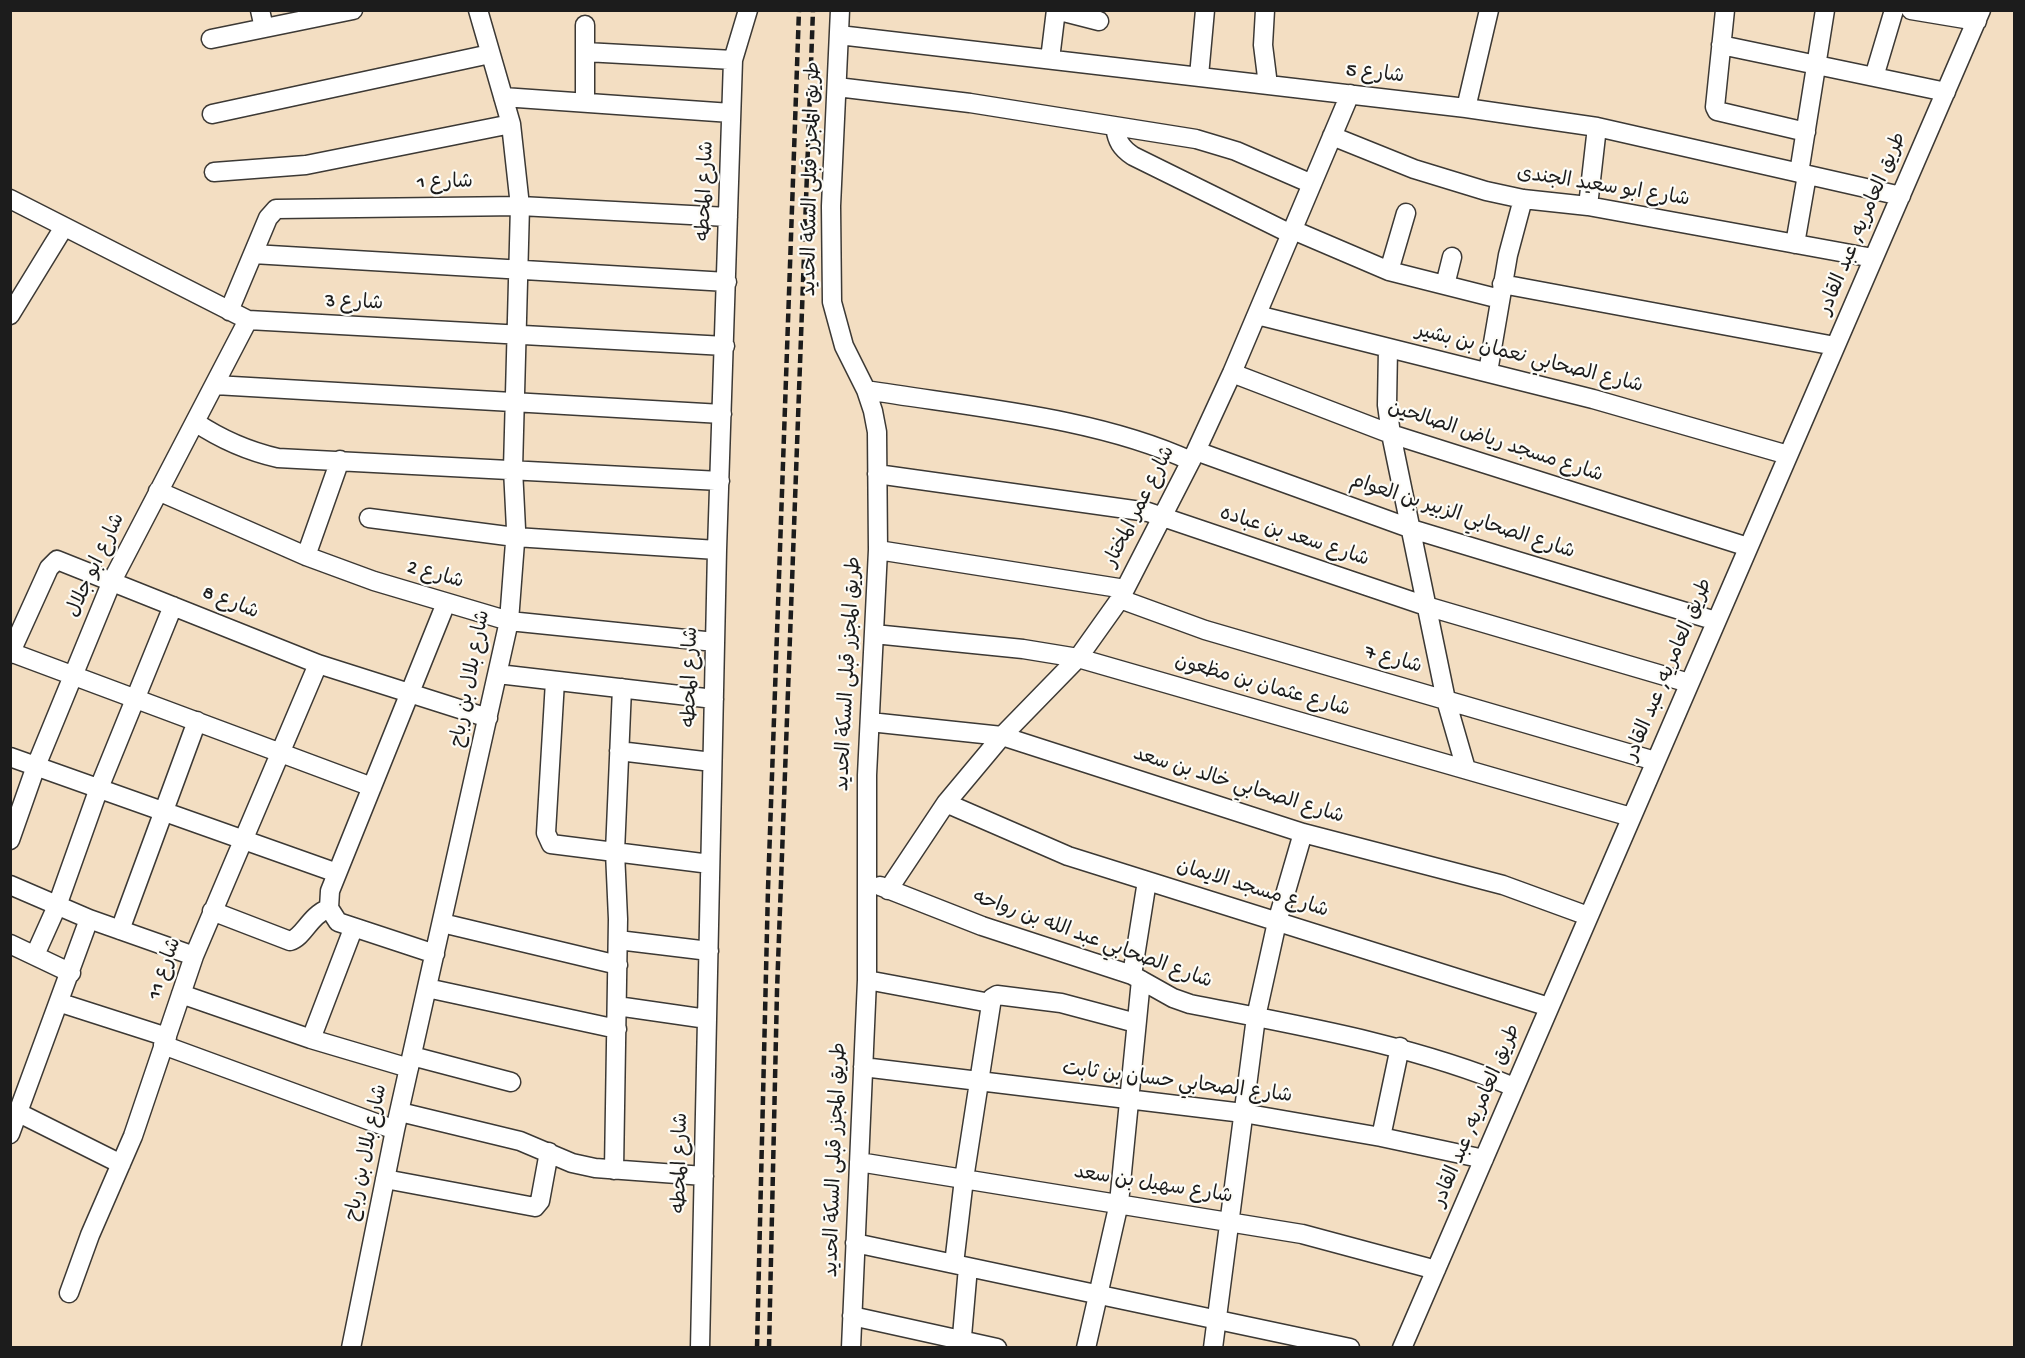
<!DOCTYPE html>
<meta charset="utf-8">
<style>
body{margin:0}
#map{position:relative;width:2025px;height:1358px;overflow:hidden;background:#f3dec2;font-family:"Gochi Hand",sans-serif}
canvas{display:block}
.frame{position:absolute;inset:0;border:12px solid #1c1c1c;pointer-events:none}
</style>
<div id="map">
<canvas width="2025" height="1358"></canvas>
<div class="frame"></div>
</div>
<script>
const ctx = document.querySelector('canvas').getContext('2d');
ctx.lineJoin = 'round';
function trace(path, color, width, dash) { ctx.strokeStyle = color; ctx.lineWidth = width; ctx.lineCap = dash ? 'butt' : 'round'; ctx.setLineDash(dash || []); ctx.stroke(path); }
function label(font, color, halo, rows, align = 'center') {
  ctx.font = font + ' "Gochi Hand","Playpen Sans Arabic",sans-serif'; ctx.lineWidth = 4.5; ctx.setLineDash([]); ctx.textBaseline = 'middle'; ctx.strokeStyle = halo; ctx.fillStyle = color; for (const [text, x, y, turn = 0] of rows) {
    ctx.save(); ctx.translate(x, y); ctx.rotate((+turn || 0) * Math.PI / 180); ctx.textAlign = isNaN(turn) ? turn : align; if (halo) ctx.strokeText(text, 0, 0); ctx.fillText(text, 0, 0); ctx.restore();
  }
}
const minor = new Path2D(`
 M260,10L264,28
 M840,10L831,206L832,302L844,346L866,390L873,411L877,432L878,550L867,775V980L851,1348
 M1056,10L1099,21
 M1265,10L1263,45L1268,85
 M1725,10L1715,107L1717,111L1806,132
 M1911,10L1977,21
 M839,35L1466,108L1597,127L1901,196
 M211,39L353,10
 M1721,45L1946,92
 M585,52L733,60
 M1050,59L1056,10
 M1199,76L1205,10
 M1874,77L1894,10
 M837,87L970,103L1196,139L1236,151L1312,184
 M503,97L731,113
 M585,100V25
 M1466,108L1489,10
 M212,114L490,54
 M1115,127C1117,141 1121,148 1133,156L1291,234
 M1332,136L1414,169L1486,191L1523,199L1588,206L1873,258
 M214,172L306,165L511,124
 M1799,173L1825,10
 M10,199L248,320L725,346
 M1588,206L1597,127
 M1293,230L1389,271L1500,299
 M1795,244L1807,175
 M253,254L727,282
 M1389,271L1406,213
 M1502,284L1835,346
 M1445,285L1452,257
 M229,311L268,218L276,209L520,206L728,217
 M10,315L64,227
 M1257,315L1593,399L1788,455
 M1388,348L1387,405L1391,434L1446,700L1466,769
 M1488,372L1508,255L1523,199
 M1232,373L1391,434L1748,547
 M215,385L722,414
 M866,390C970,407 1096,417 1191,461
 M195,422C222,440 247,451 278,458L720,481
 M1196,451L1415,530L1716,621
 M877,474L1148,512L1426,606L1689,683
 M158,491L306,556L374,581L509,621L715,642
 M369,518L515,537L717,550
 M878,550L1125,589
 M306,556L340,460
 M1120,599L1205,630L1655,761
 M874,634L1023,649L1078,658L1631,817
 M10,652L372,787
 M10,654L49,568L57,560L318,664L488,718
 M498,674L714,699
 M555,681L546,833L551,844L710,864
 M870,722L1002,736L1303,833L1503,885L1588,916
 M619,751L712,762
 M10,757L337,873
 M946,803L1068,856L1549,1007
 M10,840L36,766L112,581L248,320
 M10,885L89,919L194,956
 M880,886L982,926L1132,975L1173,998L1190,1004C1301,1026 1410,1044 1514,1087
 M888,890L946,803L1002,736L1078,658L1120,599L1196,451L1232,373L1350,94
 M212,911L290,941C304,937 309,916 329,908
 M442,923L618,965
 M120,930L197,721
 M618,940L709,951
 M10,944L71,973
 M435,954L338,922L329,908L330,891L446,603
 M35,955L57,906L99,788L173,606
 M1132,975L1147,881
 M867,980L990,1003
 M427,988L617,1029
 M181,994L311,1039L409,1068
 M61,1003L167,1037
 M617,1006L707,1019
 M311,1039L353,929
 M163,1045L395,1130
 M412,1056L511,1082
 M863,1067L1243,1113L1381,1137L1484,1159
 M400,1112L520,1141L572,1163L595,1168L704,1176
 M19,1113L121,1164
 M10,1134L89,919
 M1381,1137L1400,1047
 M859,1162L1302,1234L1436,1270
 M614,1170L618,919L615,852L622,688
 M385,1179L535,1207L540,1201L549,1152
 M855,1243L1350,1348
 M954,1264L964,1179L992,998L997,995L1061,1003L1136,1023
 M69,1293L90,1235L133,1136L194,956L318,664
 M852,1316L997,1348
 M351,1348L395,1130L509,621L516,529L513,469L520,206L511,124L478,10
 M700,1348L717,550L733,60L748,10
 M961,1348L968,1267
 M1086,1348L1119,1203L1141,980
 M1213,1348L1256,1017L1277,922L1303,833
 M1402,1348L1981,10`);
trace(minor, '#3c3935', 21);
trace(minor, '#fff', 18);
trace(new Path2D(`
 M757,1348L768,889L799,10
 M769,1348L777,991L813,10`), '#1c1c1c', 4.5, [9, 4.5]);
label('20px', '#1c1c1c', '#fdfcf7', [
 ["شارع 5",1375,75,7],
 ["طريق المجزر قبلى السكة الحديد",813,179,-89],
 ["شارع 1",445,184,-1],
 ["شارع ابو سعيد الجندى",1603,188,9],
 ["شارع المحطه",707,191,-88],
 ["طريق العامريه, عبد القادر",1864,224,-67],
 ["شارع 3",354,304,3],
 ["شارع الصحابي نعمان بن بشير",1529,360,14],
 ["شارع مسجد رياض الصالحين",1495,443,18],
 ["شارع عمر المختار",1141,507,-63],
 ["شارع الصحابي الزبير بن العوام",1462,518,18],
 ["شارع سعد بن عباده",1294,538,18],
 ["شارع ابو جلال",97,566,-65],
 ["شارع 2",435,576,16],
 ["شارع 8",230,604,22],
 ["شارع 7",1393,661,16],
 ["طريق العامريه, عبد القادر",1670,670,-67],
 ["طريق المجزر قبلى السكة الحديد",850,674,-87],
 ["شارع المحطه",692,677,-89],
 ["شارع بلال بن رباح",472,679,-79],
 ["شارع عثمان بن مظعون",1262,687,16],
 ["شارع الصحابي خالد بن سعد",1238,787,17],
 ["شارع مسجد الايمان",1252,890,17],
 ["شارع الصحابي عبد الله بن رواحه",1092,941,20],
 ["شارع 11",166,969,-70],
 ["شارع الصحابي حسان بن ثابت",1177,1084,7],
 ["طريق العامريه, عبد القادر",1478,1116,-67],
 ["شارع بلال بن رباح",368,1153,-78],
 ["طريق المجزر قبلى السكة الحديد",837,1160,-88],
 ["شارع المحطه",682,1163,-89],
 ["شارع سهيل بن سعد",1153,1186,9]
]);
</script>
